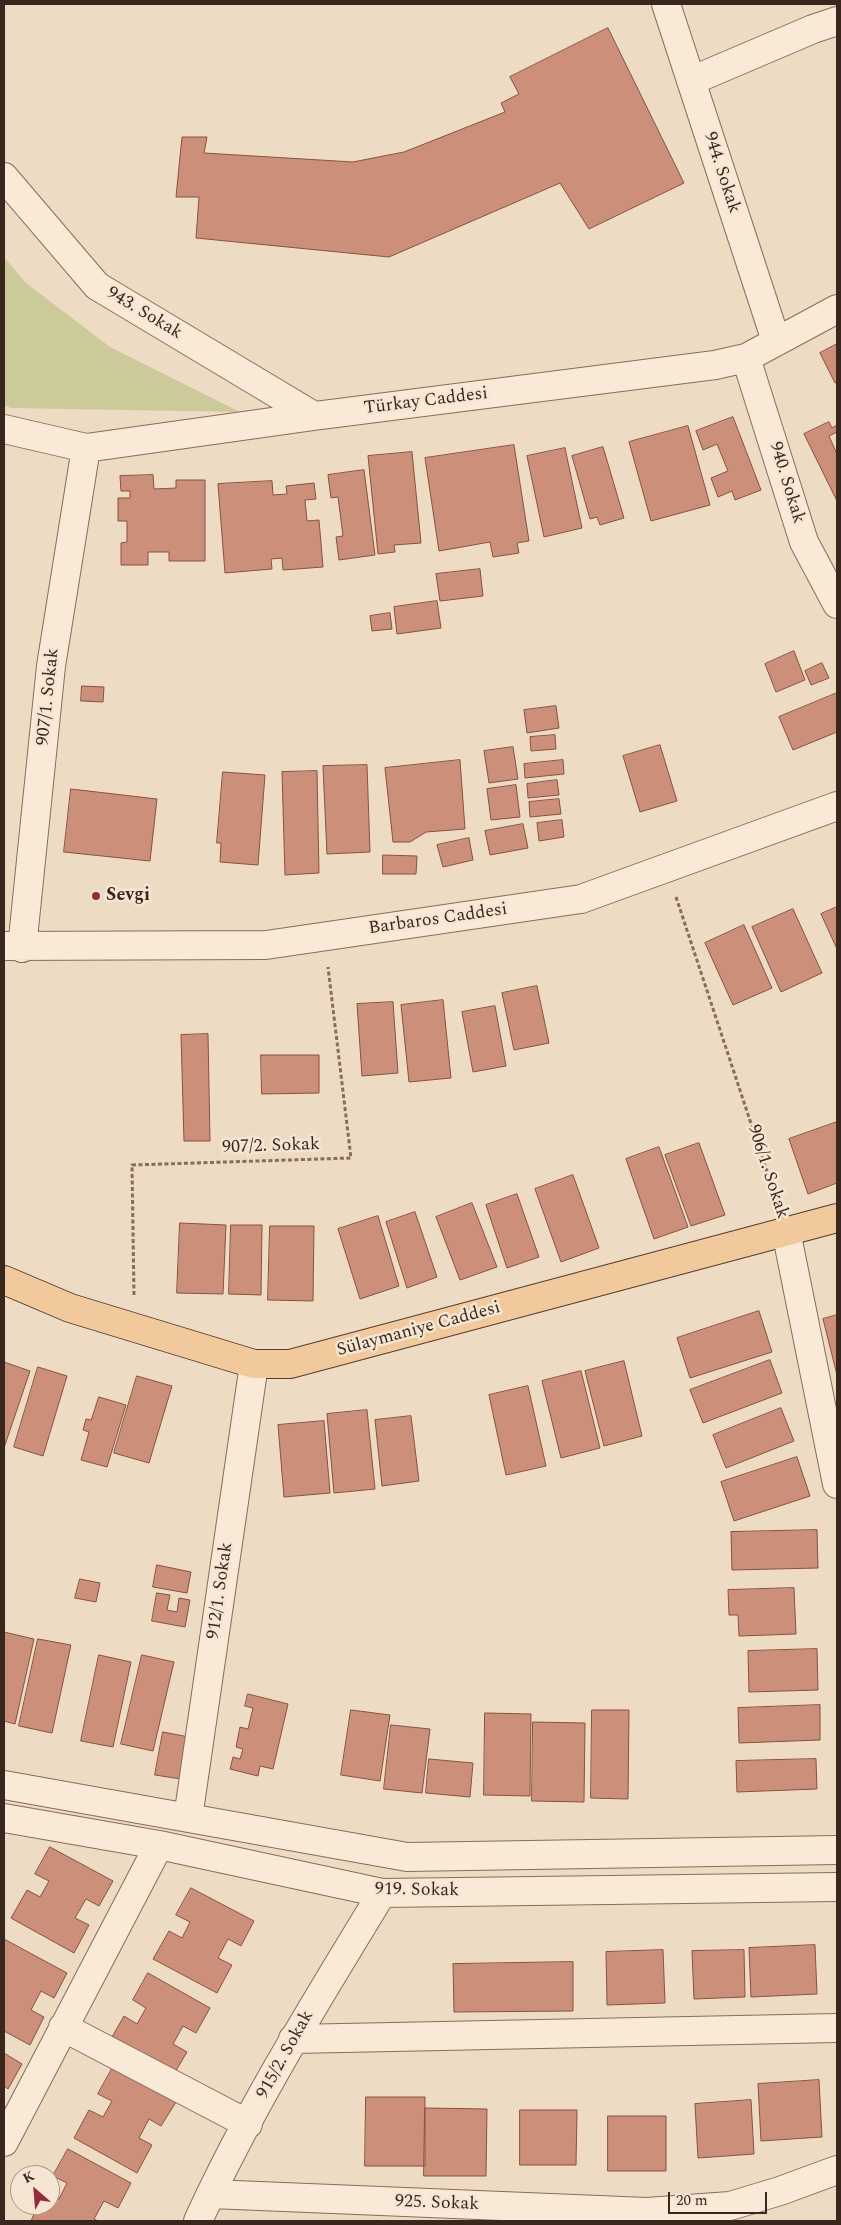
<!DOCTYPE html>
<meta charset="utf-8">
<style>
body{margin:0}
#map{position:relative;width:841px;height:2225px;overflow:hidden;background:#eedbc4;font-family:Spectral,serif}
canvas{display:block}
.frame{position:absolute;inset:0;border:5px solid #39271e;pointer-events:none}
.north{position:absolute;left:10px;top:2165px;width:50px;height:50px;box-sizing:border-box;background:#f5e6d4;border:1px solid #aa9a8b;border-radius:50%;rotate:333deg;font-size:14px;font-weight:700;line-height:20px;text-align:center;color:#39271e}
.north::after{content:'';display:block;margin:auto;width:18px;height:22px;background:#972b3d;clip-path:polygon(50% 0,100% 100%,50% 72%,0 100%)}
.scale{position:absolute;left:668px;top:2192px;width:99px;height:22px;box-sizing:border-box;border:2px solid #39271e;border-top:0;padding-left:6px;font-size:15px;line-height:18px;white-space:nowrap;color:#39271e;-webkit-text-stroke:4px #f5e6d4;paint-order:stroke}
</style>
<div id="map">
<canvas width="841" height="2225"></canvas>
<div class="frame"></div>
<div class="north">K</div>
<div class="scale">20 m</div>
</div>
<script>
const ctx = document.querySelector('canvas').getContext('2d');
ctx.lineJoin = 'round';
function fillPath(path, color) { ctx.fillStyle = color; ctx.fill(path, 'evenodd'); }
function trace(path, color, width, dash) { ctx.strokeStyle = color; ctx.lineWidth = width; ctx.lineCap = dash ? 'butt' : 'round'; ctx.setLineDash(dash || []); ctx.stroke(path); }
function label(font, color, halo, rows, align = 'center') {
  ctx.font = font + ' Spectral,serif'; ctx.lineWidth = 5; ctx.setLineDash([]); ctx.textBaseline = 'middle'; ctx.strokeStyle = halo; ctx.fillStyle = color; for (const [text, x, y, turn = 0] of rows) {
    ctx.save(); ctx.translate(x, y); ctx.rotate((+turn || 0) * Math.PI / 180); ctx.textAlign = isNaN(turn) ? turn : align; if (halo) ctx.strokeText(text, 0, 0); ctx.fillText(text, 0, 0); ctx.restore();
  }
}
fillPath(new Path2D(`
 M4,257L26,283L110,347L240,412L11,408L4,405Z`), '#ccca98');
const building = new Path2D(`
 M608,28L684,183L589,229L560,183L389,257L196,238L199,197H176L182,137H207L204,153L353,162L404,152L505,112L501,103L519,94L510,77Z
 M837,344V382L835,383L820,353Z
 M733,417L761,490L735,500L732,491L718,497L711,478L728,471L717,444L703,450L696,431Z
 M829,422L832,428L837,425V432L829,436L837,454V501L804,434Z
 M688,426L710,505L651,521L629,442Z
 M514,445L529,541L517,543L519,553L493,557L490,542L439,551L425,458Z
 M603,447L624,518L600,525L597,517L590,519L572,456Z
 M565,448L582,528L544,537L527,456Z
 M412,452L421,543L394,545L395,552L378,554L368,456Z
 M364,470L375,555L339,560L336,537L343,536L338,497L331,498L328,475Z
 M153,475L154,489L176,488V480H205V561H169V552H148V565H121V543L127,542V521H118V498H130V491H121L120,476Z
 M272,481L273,495L287,494L286,486L314,483L316,499L305,500L307,521L319,520L323,567L283,570L282,558L271,559L272,569L225,573L218,484Z
 M480,569L483,596L440,601L436,574Z
 M437,601L441,628L397,634L394,607Z
 M390,613L392,629L372,631L370,616Z
 M794,651L805,680L776,692L765,664Z
 M822,663L829,678L811,685L805,671Z
 M82,686L104,687L103,702L81,701Z
 M837,693V732L793,750L779,717Z
 M556,706L559,728L527,733L524,710Z
 M555,735L556,749L531,751L530,737Z
 M660,745L677,801L640,812L623,756Z
 M513,747L518,779L489,783L484,751Z
 M460,760L465,829L426,832L410,842H393L385,768Z
 M563,760L564,774L525,778L524,764Z
 M367,765L370,852L327,854L323,766Z
 M317,771L319,873L285,875L282,772Z
 M223,772L265,775L258,865L220,862L221,843H217Z
 M557,780L559,795L528,798L527,784Z
 M516,785L520,817L491,820L487,789Z
 M71,789L157,799L150,861L64,852Z
 M559,799L561,814L530,817L529,802Z
 M562,820L564,837L539,841L537,823Z
 M523,824L528,848L490,855L485,831Z
 M469,838L473,860L443,867L437,845Z
 M383,855L417,856L416,874H383Z
 M837,907V949L821,914Z
 M793,909L822,973L781,992L752,927Z
 M744,925L772,988L733,1005L705,943Z
 M537,986L549,1043L514,1050L502,993Z
 M443,1000L451,1078L409,1082L401,1005Z
 M393,1002L398,1073L362,1076L357,1004Z
 M495,1006L506,1066L473,1072L462,1012Z
 M208,1034L210,1141H184L181,1035Z
 M261,1055H319V1093L262,1094Z
 M837,1122V1183L808,1194L789,1139Z
 M699,1143L725,1215L691,1226L665,1155Z
 M659,1147L688,1227L654,1239L626,1159Z
 M573,1175L599,1248L561,1262L535,1189Z
 M517,1194L539,1257L507,1268L486,1205Z
 M472,1203L497,1267L460,1280L436,1217Z
 M415,1212L437,1277L407,1288L386,1222Z
 M378,1216L399,1286L360,1299L338,1229Z
 M180,1223L226,1225L223,1294L177,1293Z
 M231,1225H262L261,1295L229,1294Z
 M270,1226H314L313,1301L268,1300Z
 M759,1311L772,1352L690,1378L677,1338Z
 M837,1315V1375L823,1319Z
 M770,1360L782,1393L703,1423L690,1390Z
 M624,1361L642,1436L604,1446L585,1371Z
 M4,1362L30,1371L4,1448Z
 M38,1367L67,1376L43,1456L14,1447Z
 M581,1371L600,1448L561,1458L542,1381Z
 M137,1376L172,1386L149,1463L114,1453Z
 M528,1386L546,1466L506,1475L489,1395Z
 M99,1397L126,1405L107,1467L81,1460L89,1432L83,1430L86,1419L91,1420Z
 M781,1408L794,1441L726,1468L713,1435Z
 M367,1410L375,1489L334,1493L327,1414Z
 M411,1416L419,1481L382,1486L375,1420Z
 M324,1421L330,1493L284,1497L278,1425Z
 M797,1457L810,1496L734,1521L721,1482Z
 M817,1530L818,1568L732,1570L731,1532Z
 M157,1565L191,1572L187,1593L153,1587Z
 M80,1579L100,1583L96,1602L75,1598Z
 M794,1588L796,1634L739,1636L738,1615H729L728,1590Z
 M157,1593L170,1595L167,1610L177,1612L179,1598L190,1600L185,1627L152,1621Z
 M4,1632L34,1639L15,1724L4,1721Z
 M38,1639L71,1645L52,1733L19,1726Z
 M817,1649L818,1690L749,1692L748,1651Z
 M99,1655L131,1662L113,1747L81,1741Z
 M142,1655L174,1662L153,1751L121,1744Z
 M248,1694L288,1704L273,1769L260,1766L258,1776L230,1769L233,1757L240,1759L243,1749L236,1747L240,1727L248,1729L253,1708L245,1706Z
 M820,1705V1740L739,1743L738,1708Z
 M351,1710L390,1715L380,1781L341,1775Z
 M592,1710H629L628,1799L591,1798Z
 M485,1713L531,1714L530,1796L484,1795Z
 M533,1722L585,1723L584,1802L532,1801Z
 M391,1725L430,1729L422,1793L384,1789Z
 M163,1732L189,1737L181,1779L155,1775Z
 M429,1759L473,1763L470,1797L426,1793Z
 M816,1759L817,1789L737,1792L736,1761Z
 M50,1847L113,1881L99,1906L86,1899L75,1918L89,1925L74,1953L11,1918L27,1890L40,1897L49,1881L35,1874Z
 M191,1888L254,1921L241,1946L228,1939L218,1958L232,1965L217,1993L153,1959L169,1931L182,1938L190,1922L176,1915Z
 M4,1939L67,1973L54,1998L41,1991L31,2010L44,2017L30,2045L4,2031Z
 M815,1945L817,1994L751,1997L749,1948Z
 M663,1950L665,2003L607,2005L606,1952Z
 M744,1950L745,1997L694,1999L692,1951Z
 M573,1962V2011L454,2012L453,1964Z
 M148,1973L210,2008L196,2033L183,2026L173,2044L187,2052L171,2079L108,2044L124,2016L137,2024L146,2008L133,2000Z
 M4,2053L22,2064L8,2089L4,2086Z
 M113,2067L176,2102L161,2126L149,2119L139,2138L152,2145L137,2173L74,2138L89,2110L103,2117L112,2101L98,2094Z
 M819,2080L822,2137L761,2141L758,2084Z
 M366,2097H425V2166H365Z
 M751,2100L754,2154L698,2158L695,2104Z
 M425,2108L487,2109L486,2176H424Z
 M520,2110H577L576,2165H520Z
 M608,2116H666V2171H608Z
 M68,2149L131,2183L118,2208L104,2201L94,2219L98,2221H31L38,2205H50V2195L59,2199L67,2183L53,2176Z`);
fillPath(building, '#cc8f7a');
trace(building, '#885140', 1);
const minor = new Path2D(`
 M666,4L776,341
 M691,81L813,29L837,21
 M4,177L97,286L314,416
 M746,358L804,542L837,604
 M4,429L86,448L314,416L715,365L746,358L837,309
 M4,946L266,945L581,899L837,806
 M22,948L51,666L86,448
 M786,1231L837,1484
 M4,1785L407,1857L837,1850
 M4,1818L159,1845L382,1893L837,1887
 M188,1818L254,1364
 M63,2027L248,2124
 M293,2039L837,2028
 M4,2142L159,1845
 M211,2194L647,2212L730,2206L780,2191L837,2170
 M198,2221C250,2107 317,2000 382,1893`);
const major = new Path2D(`
 M4,1280L70,1308L254,1364H290L837,1218`);
trace(minor, '#896c5a', 30);
trace(major, '#563b2f', 30);
trace(new Path2D(`
 M676,897L777,1202
 M134,1295L132,1165L351,1158L328,967`), '#896c5a', 3, [4, 2.5]);
trace(minor, '#f9e9d7', 28);
trace(major, '#f1c99c', 28);
for (const [x, y, r, color] of [
 [96,896,5,"#972b3d"]
]) { const dot = new Path2D(); dot.arc(x, y, r, 0, 2 * Math.PI); ctx.fillStyle = color; ctx.fill(dot); trace(dot, '#f5e6d4', 2); }
label('18px', '#39271e', '#f5e6d4', [
 ["944. Sokak",721,173,72],
 ["943. Sokak",144,314,31],
 ["Türkay Caddesi",426,402,-7],
 ["940. Sokak",786,483,73],
 ["907/1. Sokak",49,697,-84],
 ["Barbaros Caddesi",438,920,-8],
 ["907/2. Sokak",271,1147,-2],
 ["906/1. Sokak",767,1172,72],
 ["Sülaymaniye Caddesi",419,1330,-15],
 ["912/1. Sokak",221,1591,-82],
 ["919. Sokak",417,1891,1],
 ["915/2. Sokak",286,2055,-61],
 ["925. Sokak",437,2204,2]
]);
label('bold 18px', '#39271e', '#f5e6d4', [
 ["Sevgi",106,896]
], 'left');
</script>
